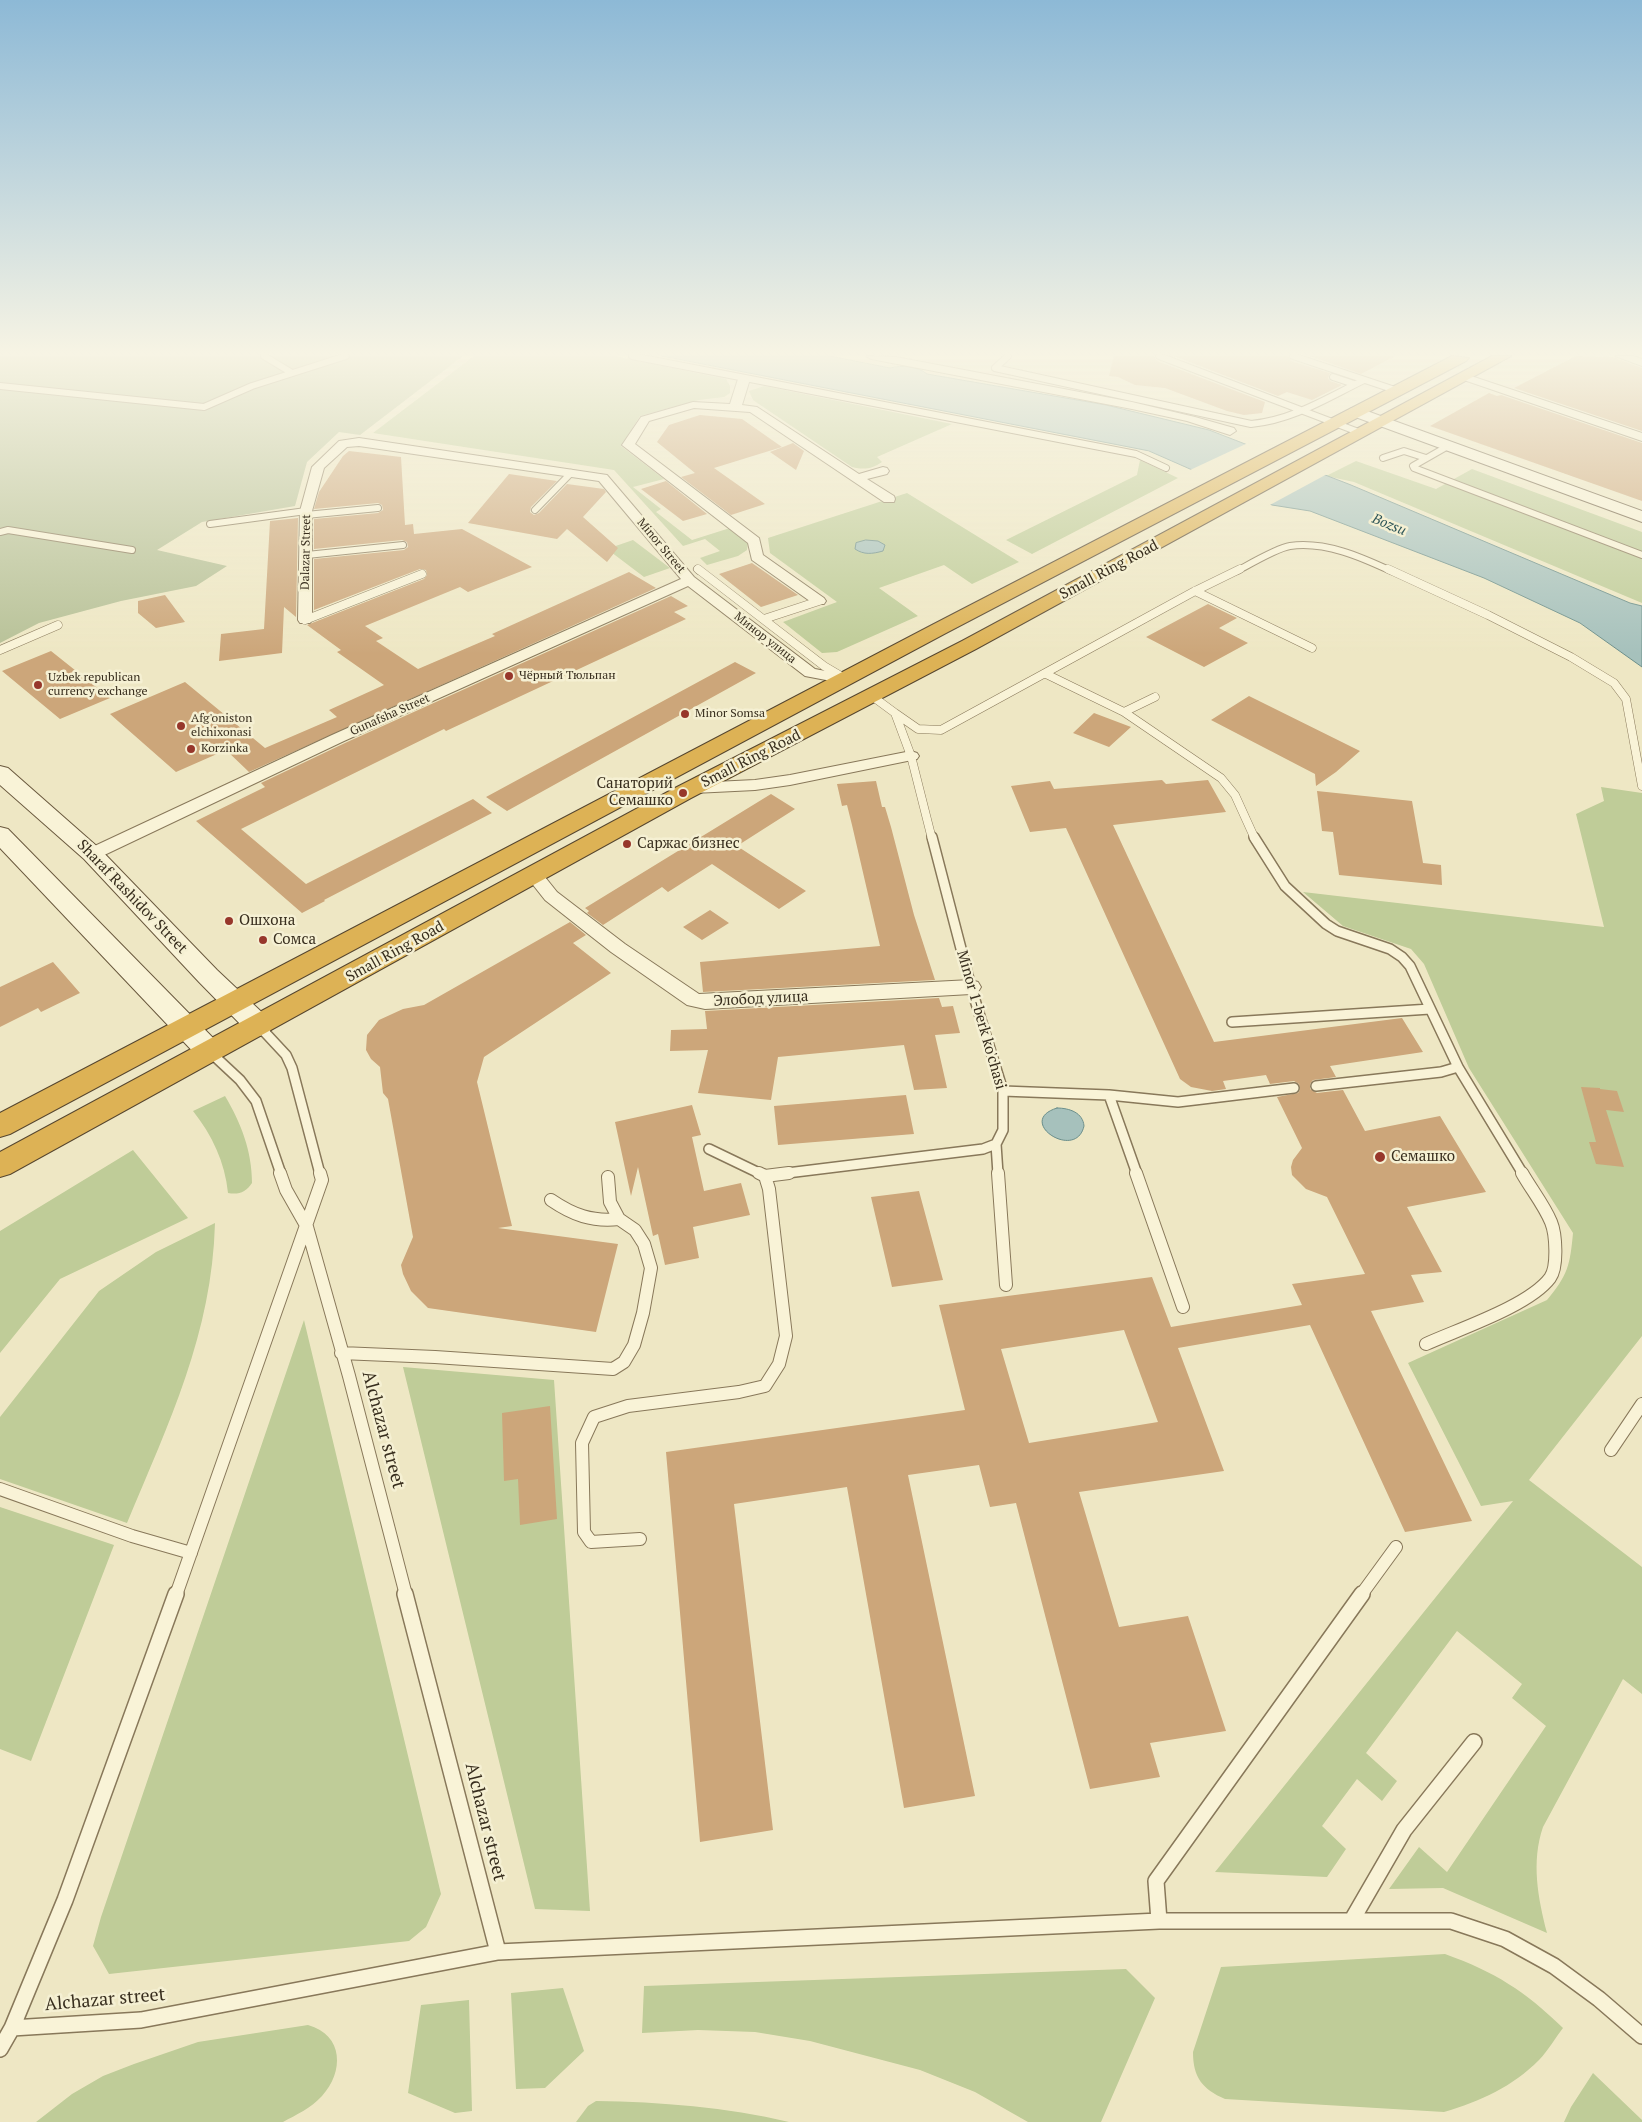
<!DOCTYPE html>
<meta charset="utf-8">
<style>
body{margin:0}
canvas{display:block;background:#eee7c4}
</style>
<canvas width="1642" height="2122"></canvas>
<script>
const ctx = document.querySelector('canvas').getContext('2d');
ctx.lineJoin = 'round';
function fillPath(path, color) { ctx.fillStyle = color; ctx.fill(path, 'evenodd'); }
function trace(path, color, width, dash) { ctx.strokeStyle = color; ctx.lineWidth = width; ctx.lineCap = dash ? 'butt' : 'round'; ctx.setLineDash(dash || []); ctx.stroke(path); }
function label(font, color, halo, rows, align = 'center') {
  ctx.font = font + ' "PT Serif",serif'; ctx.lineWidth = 5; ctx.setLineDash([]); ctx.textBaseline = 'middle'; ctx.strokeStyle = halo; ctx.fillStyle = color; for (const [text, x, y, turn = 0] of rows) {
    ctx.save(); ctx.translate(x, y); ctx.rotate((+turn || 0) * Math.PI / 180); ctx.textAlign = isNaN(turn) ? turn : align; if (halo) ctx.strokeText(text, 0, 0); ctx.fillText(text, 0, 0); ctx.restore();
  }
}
fillPath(new Path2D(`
 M474,356H614L726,379L730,386V393L724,397L699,400L640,416L621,446L664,479L633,487L661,509L656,512L692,540L730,528L748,543L747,550L738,556L707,565L700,558L720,551L705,539L683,546L614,470L373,433Z
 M764,386L952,424L877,457L882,462C872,469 864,470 852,467L753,400L749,391Z
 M1140,460L1178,478L1032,554L1006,540L1137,475Z
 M1356,461L1436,489L1472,469L1642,532V603L1354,482L1326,476Z
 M907,493L1019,562L972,584L944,565L879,588L918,616L837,652L822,653L783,622L837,602L770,553L768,538Z
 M633,540L670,568L644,577L607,549Z
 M1601,787L1642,793V1336L1529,1480L1642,1567V1694L1623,1679L1543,1827C1531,1862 1538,1898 1547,1933L1443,1888L1389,1889L1419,1847L1447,1872L1546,1726L1512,1698L1522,1684L1457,1631L1366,1753L1397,1781L1382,1801L1357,1779L1322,1826L1346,1849L1327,1877L1215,1872L1513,1501L1481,1506L1408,1363L1547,1300C1568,1275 1570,1265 1573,1233L1469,1068L1424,964L1411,949L1343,926L1303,892L1604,927L1576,814L1604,801Z
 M225,1096C241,1123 252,1151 252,1183C246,1192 239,1195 228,1193C225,1162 212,1135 193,1111Z
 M133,1150L188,1218L60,1279L0,1353V1231Z
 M215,1223C212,1334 169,1422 127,1523L0,1479V1417L99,1291L156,1252Z
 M304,1320L441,1894L426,1927L409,1941L109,1974L93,1946L101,1917Z
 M403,1367L554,1380L590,1911L535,1909Z
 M0,1507L114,1545L31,1761L0,1749Z
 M1445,1954C1495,1972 1525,1991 1563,2028C1555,2038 1548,2051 1539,2060C1512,2087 1481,2101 1444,2112L1225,2099C1202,2089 1193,2077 1193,2052L1221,1967Z
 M1126,1969L1155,1998L1101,2122H1028L975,2092L920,2070L810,2041L755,2032L698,2030L642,2033L644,1986Z
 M563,1988L584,2051L545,2088L516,2089L511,1993Z
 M469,2000L472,2111L455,2113L408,2093L421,2005Z
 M308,2025C344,2035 344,2072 322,2096C311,2108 296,2115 283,2122H36L72,2094L103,2076L134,2064L198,2042Z
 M1593,2073L1642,2120V2122H1564L1571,2107Z
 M596,2101C661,2102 726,2107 789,2122H576L588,2106Z`), '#bfcc98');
fillPath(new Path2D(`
 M0,356H463L360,435L339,432L307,462L295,506L202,522L157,550L227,566L196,586L121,601L39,623L0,643Z`), '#b7c197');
const water = new Path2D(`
 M662,356H830L890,368C902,365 917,366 927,374L1106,405L1209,430L1351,485L1630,603L1642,606V667L1580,623L1484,578L1310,511L1272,505L1149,451Z
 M866,540L878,541L885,545L883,551C872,554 864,555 855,549L856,543Z
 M1057,1108C1070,1108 1083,1113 1084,1126C1076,1162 1014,1121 1057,1108Z`);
fillPath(water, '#a6c1bc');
trace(water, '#6c8f8b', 1);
fillPath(new Path2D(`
 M1250,442L1329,473L1268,506L1188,471Z`), '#eee7c4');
fillPath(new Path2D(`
 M1114,356H1154L1157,361L1265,402L1262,413L1244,415L1227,411L1165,388L1135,385L1118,377L1109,376Z
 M1174,356H1288L1291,361L1330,373L1328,378L1330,381L1342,385L1312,400L1287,392L1278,396Z
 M1310,356H1395L1361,374Z
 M1576,356L1613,357L1642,368V431L1514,388Z
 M1489,393L1497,396L1501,395L1642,443V501L1430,426Z
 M700,415L742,419L782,447L714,468L765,504L731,515L681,477L695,473L657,442L669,425Z
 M793,443L804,451L796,470L770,452Z
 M349,451L401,457L405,525L413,524L414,534L462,529L532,567L468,592L460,587L365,626L383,638L376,641L418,669L495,636L492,634L629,572L656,588L249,772L226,750L176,772L110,714L185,682L265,748L337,717L329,710L384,685L337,652L341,650L307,625L424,579L427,575L426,570L420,569L314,610V559L404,550L408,547L407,542L402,540L314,549V519L378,513L383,510L382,505L378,503L314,509L319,492L343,456Z
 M509,474L557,481L531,507L530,512L534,515L539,513L567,484L604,489L606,492L583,517L618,548L607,562L567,529L557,539L468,523Z
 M666,481L707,514L683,521L641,489Z
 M298,518L296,617L284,607L282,653L219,661L221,634L264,629L270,521Z
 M752,563L798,595L761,607L719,574Z
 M165,595L185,622L156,628L138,613V601Z
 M671,596L688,606L674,612L686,619L446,731L444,729L241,829L306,884L473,799L492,813L324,900L325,901L302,913L196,821L265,787L261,783L345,743Z
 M1208,604L1237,618L1219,628L1248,643L1204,667L1146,637Z
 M51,651L110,698L60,719L2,671Z
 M735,662L756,673L507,811L486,797Z
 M1249,696L1360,751L1336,772L1316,786L1315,774L1211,720Z
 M1094,713L1131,727L1109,747L1073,733Z
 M1162,780L1166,784L1208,780L1226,812L1113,825L1214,1042L1402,1018L1423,1052L1330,1066L1336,1077L1313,1080L1310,1084V1089L1317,1093L1343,1090L1365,1131L1440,1116L1486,1192L1407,1207L1442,1272L1411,1275L1424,1302L1371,1311L1472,1521L1405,1532L1310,1325L1178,1348L1224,1471L1079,1492L1119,1627L1188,1616L1226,1731L1150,1743L1160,1777L1090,1789L1016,1503L990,1507L979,1465L908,1475L975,1796L904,1808L847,1487L734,1504L773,1830L700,1842L666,1452L965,1410L939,1305L1152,1277L1171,1327L1302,1305L1292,1284L1365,1274L1327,1197L1306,1189L1292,1175L1291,1167L1293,1160L1302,1148L1277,1097L1298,1093L1300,1090L1299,1084L1294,1081L1270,1084L1266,1075L1223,1081L1226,1089L1212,1091L1191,1087L1180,1079L1066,828L1030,832L1011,786L1050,781L1054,789ZM1124,1330L1158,1422L1029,1443L1001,1349Z
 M876,781L882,807H885L891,827L914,915L935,980L703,992L700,962L880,946L852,825L847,805L842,806L837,784Z
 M1317,791L1412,801L1423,863L1441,865L1442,885L1339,875L1333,832L1322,831Z
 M771,794L795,809L737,846L806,891L779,909L712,864L668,892L662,887L603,925L587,913L589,911L585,908Z
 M710,910L729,923L702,940L683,927Z
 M570,922L586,935L573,943L611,973L484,1057L477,1082L512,1226L498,1228L618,1244L596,1332L428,1308L411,1291L403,1274L401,1265L413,1237L388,1099L383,1093L380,1067L371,1059L366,1050L367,1035L379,1020L403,1009L424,1005Z
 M53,962L80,993L41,1012L38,1008L0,1027V987Z
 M939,998L942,1007L953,1006L960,1033L935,1035L947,1088L914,1090L904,1045L778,1057L771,1100L698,1093L708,1050L670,1051L671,1030L707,1029L705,1011Z
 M1581,1087L1600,1088V1089L1617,1091L1624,1112L1606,1110L1624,1167L1596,1164L1589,1142H1596Z
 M906,1095L914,1134L778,1145L774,1106Z
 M692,1105L701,1135L692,1137L704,1191L741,1183L750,1215L693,1227L699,1258L665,1265L658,1234L653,1236L638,1167L631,1196L615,1122Z
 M919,1191L943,1280L892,1287L871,1197Z
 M550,1406L557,1519L520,1525L518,1479L504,1481L502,1413Z`), '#cca67a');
const laneFar4 = new Path2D(`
 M264,356L292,373
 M632,356L1136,454L1166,468
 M1159,356L1361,433
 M1293,356L1398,391
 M995,368L1251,424C1293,420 1327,398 1364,380
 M995,368L1008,356
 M1333,377L1354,384
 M0,386L204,407L252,386L346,356
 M1448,446L1413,466L1414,468L1642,555
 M1383,458L1404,451L1426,458
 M535,510L571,473
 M306,515L378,508
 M210,524L306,511
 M0,532L8,530L132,550
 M307,555L403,545
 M697,569L699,571
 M1237,571C1250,564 1277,548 1290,546C1325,541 1361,557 1391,571`);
const laneFar3 = new Path2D(`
 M698,569L824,666L846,679
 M1388,569L1488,615L1571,657L1614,683L1626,699L1642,786
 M1195,591L1312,648
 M764,619L819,601
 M305,620L422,574
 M0,650L58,625
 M1046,674L1124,712L1155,697
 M872,696L895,713L911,756L932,839
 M1124,712L1221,778L1235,795L1255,839
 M895,713L918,729L941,730L1195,591L1240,569`);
const laneFar2 = new Path2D(`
 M1254,837L1285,886L1326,924L1337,931L1390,949L1402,957L1410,966L1458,1067L1441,1072L1316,1086
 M1232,1022L1430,1009
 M259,1026L286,1055L292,1068L320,1174
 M210,1052L240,1080L256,1101L281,1174
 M1458,1067L1523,1174
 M1003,1091L1109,1095L1137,1174
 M1109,1095L1178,1102L1294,1088
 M996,1144L998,1174
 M709,1149L761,1174
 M779,1174L983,1149L996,1144L1003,1130V1091L971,987L932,837`);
const laneFar1 = new Path2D(`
 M280,1173L286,1190L307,1227L349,1376L406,1595
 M759,1173L765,1176L789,1173
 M998,1173L1006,1285
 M1136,1173L1183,1307
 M551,1200C573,1215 592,1222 619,1219
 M1426,1344C1459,1329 1529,1306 1550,1278C1558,1267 1556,1234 1551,1222C1544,1205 1531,1189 1522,1173
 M341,1353L435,1357L613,1369L624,1362L634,1345L643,1313L651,1268L644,1244L635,1230L619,1219L610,1202L608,1177
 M1611,1450L1642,1404
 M0,1489L132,1536L191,1553
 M640,1539L591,1542L584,1532L582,1443L594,1417L628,1406L739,1392L765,1386L779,1364L786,1336L769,1189L765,1176
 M176,1595L322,1180L320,1173
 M1361,1595L1396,1547`);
const lane = new Path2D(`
 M405,1594L498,1952
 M1352,1920L1404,1830L1474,1742
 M1159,1921L1156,1881L1362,1594
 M12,2028L141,2020L498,1952L1159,1921H1451L1505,1939L1554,1966L1599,1999L1642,2036
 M0,2049L12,2028L65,1900L176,1594`);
const street = new Path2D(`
 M866,356L896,357L1132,402L1195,417L1234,428L1236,431L1230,435L1187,421L1132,409L871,359Z
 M1615,356H1633L1642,359V366Z
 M1465,374L1642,433V441L1461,379L1459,377L1461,375Z
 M744,376L750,379L742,405L757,407L859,474L883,467L887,468L889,471L887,474L867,479L894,496L895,499L894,502H884L750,412L694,408L649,421L635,444L759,538L763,555L824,598L826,601L824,604H814L752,560L748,543L622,445L641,417L693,402L730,404L738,379Z
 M359,438L607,475L694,577L815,669L852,676L855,679L852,682L847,684L805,676L688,586L344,741L98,858L92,859L86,858L83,854L86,850L332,735L681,579L599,481L359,446L347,447L324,468L312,511V620L310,623H300L298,620L300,511L312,467L339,441Z
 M911,751L917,753L919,756L917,759L790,785L755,790L694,793L688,792L686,788L688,784L694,783L755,780L790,775Z
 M535,870L541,872L557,892L625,944L699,994L971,980L978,982L981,987L978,992L971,994L705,1009L687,1005L611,952L545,900L526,876L529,872Z`);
const secondary = new Path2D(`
 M1356,407L1642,511V522L1350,415L1348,412L1350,409Z
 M0,766L8,768L100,849L217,970L269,1019L272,1026L269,1033L259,1036L249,1033L199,982L84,859L0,785Z
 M0,827L8,829L220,1045L224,1052L220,1059L210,1062L200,1059L0,848Z`);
const highway = new Path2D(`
 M1452,356L1469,358L1466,361L946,633L10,1134L0,1137V1113L932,625Z
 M1492,356H1511L976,649L691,798L10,1174L0,1177V1152L675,788L962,641Z`);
trace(laneFar4, '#88785a', 8);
trace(laneFar3, '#88785a', 9);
trace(laneFar2, '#88785a', 12);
trace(laneFar1, '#88785a', 14);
trace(lane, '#88785a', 18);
trace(street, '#88785a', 2);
trace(secondary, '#6a593e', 2);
trace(highway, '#56462f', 2);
trace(laneFar4, '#f9f3d7', 6);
trace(laneFar3, '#f9f3d7', 8);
trace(laneFar2, '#f9f3d7', 9);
trace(laneFar1, '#f9f3d7', 12);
trace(lane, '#f9f3d7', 15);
fillPath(street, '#f9f3d7');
fillPath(secondary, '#f9f3d7');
fillPath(highway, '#ddb255');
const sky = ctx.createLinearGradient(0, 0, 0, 654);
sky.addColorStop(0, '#8db9d6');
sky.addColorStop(0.54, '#f7f4e4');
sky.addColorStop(1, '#f7f4e400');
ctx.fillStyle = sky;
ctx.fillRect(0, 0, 1642, 654);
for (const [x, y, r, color] of [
 [509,676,5,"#97372b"],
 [38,685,5,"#97372b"],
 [685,714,5,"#97372b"],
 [181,726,5,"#97372b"],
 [191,749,5,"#97372b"],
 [683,793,5,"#97372b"],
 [627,844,5,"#97372b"],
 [229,921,5,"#97372b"],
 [263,940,5,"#97372b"],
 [1380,1157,6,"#97372b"]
]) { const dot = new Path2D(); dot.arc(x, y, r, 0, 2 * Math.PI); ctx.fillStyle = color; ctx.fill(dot); trace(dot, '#f5f0d3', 2); }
label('12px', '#382e1e', '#f5f0d3', [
 ["Minor Street",661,546,50],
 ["Dalazar Street",306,552,-89],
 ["Минор улица",765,638,38],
 ["Gunafsha Street",390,715,-24]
]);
label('12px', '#382e1e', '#f5f0d3', [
 ["Чёрный Тюльпан",519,676],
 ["Uzbek republican",48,678],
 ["currency exchange",48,692],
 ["Minor Somsa",695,714],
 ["Afg'oniston",191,719],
 ["elchixonasi",191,733],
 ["Korzinka",201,749]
], 'left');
label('italic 14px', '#2e5658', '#f5f0d3', [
 ["Bozsu",1389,525,22]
]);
label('15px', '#382e1e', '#f5f0d3', [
 ["Small Ring Road",1109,570,-28],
 ["Small Ring Road",751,759,-27],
 ["Sharaf Rashidov Street",132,897,46],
 ["Small Ring Road",395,952,-29],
 ["Элобод улица",761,999,-3],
 ["Minor 1-berk ko'chasi",981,1020,74]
]);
label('15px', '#382e1e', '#f5f0d3', [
 ["Санаторий",673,784,"right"],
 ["Семашко",673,801,"right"],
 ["Саржас бизнес",637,844],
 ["Ошхона",239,921],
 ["Сомса",273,940],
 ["Семашко",1391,1157]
], 'left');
label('18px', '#382e1e', '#f5f0d3', [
 ["Alchazar street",383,1430,75],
 ["Alchazar street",485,1822,76],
 ["Alchazar street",105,2000,-5]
]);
</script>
